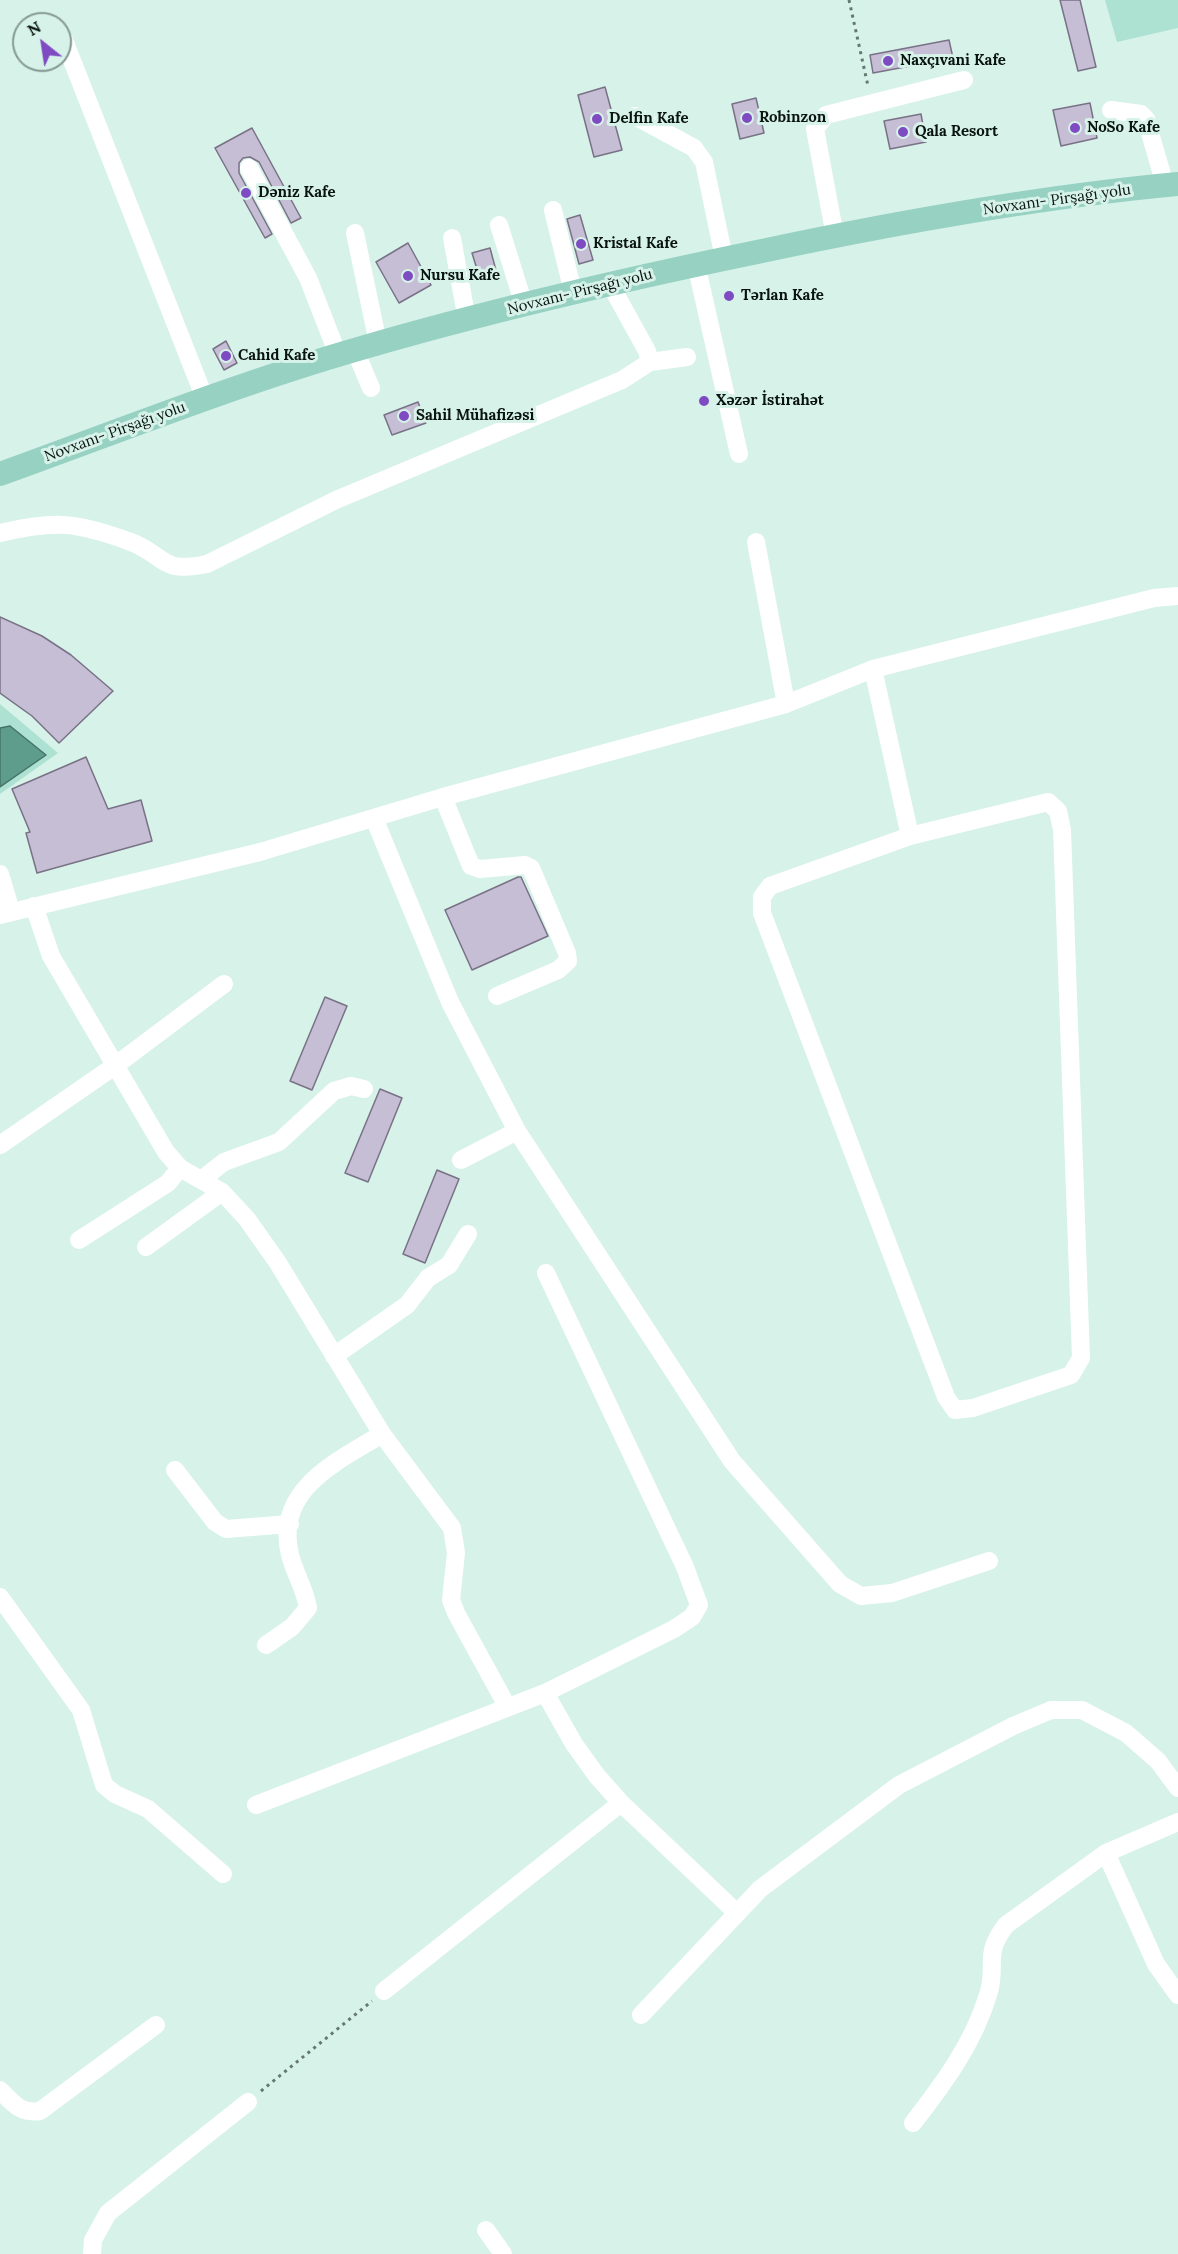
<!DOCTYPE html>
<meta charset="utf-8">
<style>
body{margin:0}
#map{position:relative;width:1178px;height:2254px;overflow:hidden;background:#d7f2e9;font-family:Lora,serif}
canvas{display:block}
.north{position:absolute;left:12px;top:12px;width:60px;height:60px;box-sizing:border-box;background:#d7f2e9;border:2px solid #859992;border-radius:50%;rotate:330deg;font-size:16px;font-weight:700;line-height:24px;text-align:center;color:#091310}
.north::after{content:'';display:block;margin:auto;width:21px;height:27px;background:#7e4bc2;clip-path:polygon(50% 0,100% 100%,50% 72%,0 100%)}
</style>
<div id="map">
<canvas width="1178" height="2254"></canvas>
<div class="north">N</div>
</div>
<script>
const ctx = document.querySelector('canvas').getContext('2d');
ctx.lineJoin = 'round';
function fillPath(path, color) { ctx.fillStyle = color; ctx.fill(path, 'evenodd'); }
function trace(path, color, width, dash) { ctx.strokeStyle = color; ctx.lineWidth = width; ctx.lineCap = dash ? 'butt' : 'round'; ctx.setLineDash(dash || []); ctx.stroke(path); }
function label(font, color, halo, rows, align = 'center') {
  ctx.font = font + ' Lora,serif'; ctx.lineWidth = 6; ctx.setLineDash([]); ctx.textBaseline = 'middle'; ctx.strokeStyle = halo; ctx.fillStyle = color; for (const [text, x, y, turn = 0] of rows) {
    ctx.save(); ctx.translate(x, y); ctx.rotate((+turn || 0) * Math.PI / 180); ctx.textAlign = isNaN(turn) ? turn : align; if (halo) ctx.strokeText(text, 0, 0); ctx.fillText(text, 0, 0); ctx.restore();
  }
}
fillPath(new Path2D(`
 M1105,0H1178V28L1117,42Z
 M0,704L58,753L0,794Z`), '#ade1d1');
const water = new Path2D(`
 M10,726L46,755L0,787V728Z`);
fillPath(water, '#5e9d8c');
trace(water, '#447467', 1.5);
const building = new Path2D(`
 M1060,0H1080L1096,67L1078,71Z
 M949,40L953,58L873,73L870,55Z
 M605,87L622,150L594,157L578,95Z
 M756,98L764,133L740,139L732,104Z
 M1090,103L1097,138L1061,146L1053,110Z
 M921,114L926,142L890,149L884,121Z
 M252,128L301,218L291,223L259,162L250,157L243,158L239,163V173L272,234L265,238L215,148Z
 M580,215L593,260L579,264L567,219Z
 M408,243L431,285L399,303L376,262Z
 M490,248L497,274L480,279L472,253Z
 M226,341L237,363L224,370L213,349Z
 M418,402L426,423L392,435L384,415Z
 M0,617L42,636L71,655L113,691L59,743L32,716L0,693Z
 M86,757L108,809L141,800L152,841L37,873L26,833L30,832L12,789Z
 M518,877H521L548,936L472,970L445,910Z
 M325,997L347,1006L312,1090L290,1081Z
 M380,1089L402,1098L368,1182L345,1173Z
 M437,1170L459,1179L425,1263L403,1254Z`);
fillPath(building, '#c5bed4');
trace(building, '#797286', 1.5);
trace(new Path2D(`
 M849,0L868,86
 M261,2091L372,2001`), '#667772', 3, [3, 4.5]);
trace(new Path2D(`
 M64,40L205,399
 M1111,110L1141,114L1146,119L1165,185
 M635,116L694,148L704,162L724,258
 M249,168L308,278L338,355
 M553,210L573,292
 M499,225L524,305
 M355,233L378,343
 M835,236L815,129L826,115L964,80
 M452,238L467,320
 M696,264L739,454
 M610,284L647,351L650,362
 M355,350L371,388
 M0,533C55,520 77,522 131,542C167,556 159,574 207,564L336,500L622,380L650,362L687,357
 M756,542L786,704
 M873,669L910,836L770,886L762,897V913L946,1397L955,1410L973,1408L1071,1375L1081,1358L1062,830L1058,811L1048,802L910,836
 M443,797L471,866L480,869L525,865L531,868L567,953L568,961L558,970L497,996
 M374,818L450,1002L517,1131L732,1461L840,1584L861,1596L892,1593L989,1561
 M0,874L11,911
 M34,906L51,956L166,1152L180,1168L222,1192L247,1219L278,1263L382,1434L452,1528L456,1553L451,1600L456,1613L507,1706
 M0,915L260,852L443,797L786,704L873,669L1154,598L1178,596
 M0,1145L116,1065L224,984
 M461,1160L517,1131
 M201,1180L224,1162L279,1142L334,1091L351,1086L364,1089
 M79,1240L168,1183L180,1168
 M146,1247L222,1192
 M334,1356L407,1305L428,1278L449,1265L468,1234
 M175,1470L215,1522L226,1529L290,1524
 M0,1597L81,1710L104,1785L115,1794L148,1809L223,1874
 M266,1645L292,1627L308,1608C305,1589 295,1574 290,1555C274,1489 337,1462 382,1434
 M545,1693L574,1744L597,1776L621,1803L737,1913
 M256,1805L545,1693L674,1629L692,1617L699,1605L685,1567L546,1273
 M1106,1853L1156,1964L1178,1995
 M384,1991L621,1803
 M641,2015L760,1889L899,1785L1013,1726L1051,1710H1082L1126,1733L1158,1761L1178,1788
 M0,2090C13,2103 20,2114 40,2111L156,2025
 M913,2123C944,2083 973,2044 988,1995C998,1965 982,1956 1006,1925L1106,1853L1178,1822
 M486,2230L503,2254
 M92,2254L93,2240L108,2213L248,2102`), '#fff', 18);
trace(new Path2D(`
 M0,474C119,431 237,384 358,349C491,310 626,279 762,251C899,222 1038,197 1178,184`), '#96d1c2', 24);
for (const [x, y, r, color] of [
 [888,61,6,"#7e4bc2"],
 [747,118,6,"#7e4bc2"],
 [597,119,6,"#7e4bc2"],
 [1075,128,6,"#7e4bc2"],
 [903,132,6,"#7e4bc2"],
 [246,193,6,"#7e4bc2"],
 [581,244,6,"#7e4bc2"],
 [408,276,6,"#7e4bc2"],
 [729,296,6,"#7e4bc2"],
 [226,356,6,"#7e4bc2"],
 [704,401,6,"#7e4bc2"],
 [404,416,6,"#7e4bc2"]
]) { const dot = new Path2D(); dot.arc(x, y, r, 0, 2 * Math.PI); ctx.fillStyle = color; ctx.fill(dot); trace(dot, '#d7f2e9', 2); }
label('bold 15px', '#091310', '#d7f2e9', [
 ["Naxçıvani Kafe",900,61],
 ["Robinzon",759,118],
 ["Delfin Kafe",609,119],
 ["NoSo Kafe",1087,128],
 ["Qala Resort",915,132],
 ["Dəniz Kafe",258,193],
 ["Kristal Kafe",593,244],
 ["Nursu Kafe",420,276],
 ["Tərlan Kafe",741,296],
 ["Cahid Kafe",238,356],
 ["Xəzər İstirahət",716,401],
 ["Sahil Mühafizəsi",416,416]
], 'left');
label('15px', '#091310', '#d7f2e9', [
 ["Novxanı- Pirşağı yolu",1057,200,-8],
 ["Novxanı- Pirşağı yolu",580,292,-14],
 ["Novxanı- Pirşağı yolu",115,432,-20]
]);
</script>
